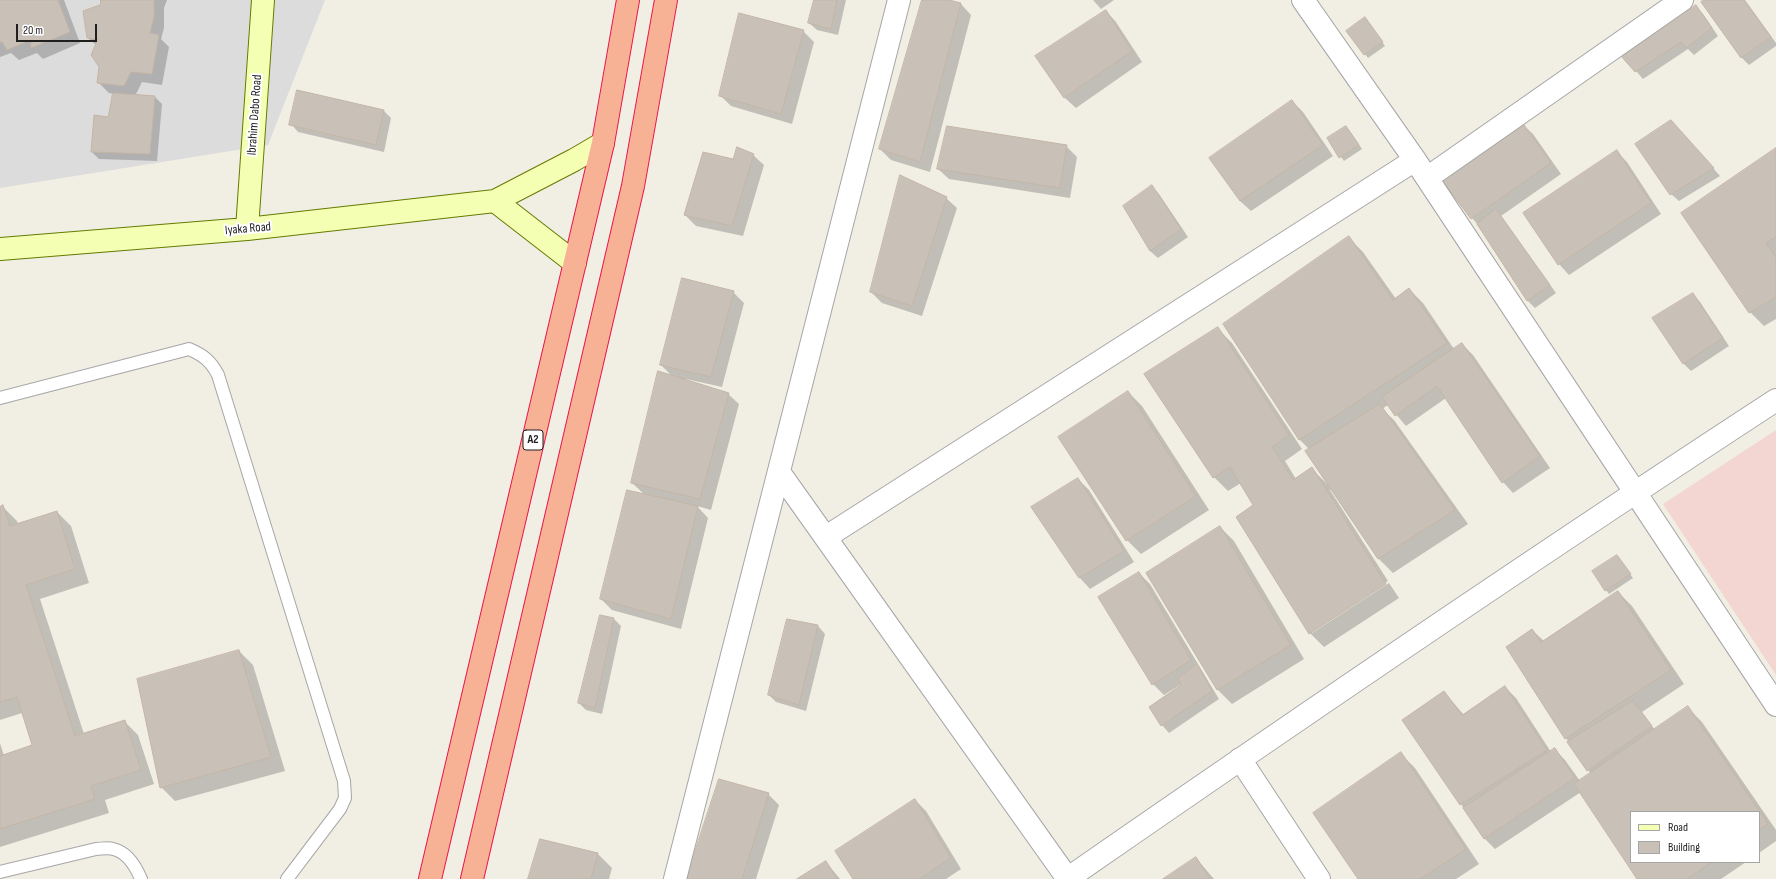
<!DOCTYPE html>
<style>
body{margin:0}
#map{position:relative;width:1776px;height:879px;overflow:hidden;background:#f1eee4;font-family:"Sofia Sans Condensed",sans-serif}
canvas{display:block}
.legend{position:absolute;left:1630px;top:811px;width:130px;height:52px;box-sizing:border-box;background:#fff;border:1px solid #a5a5a5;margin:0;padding:5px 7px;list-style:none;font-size:12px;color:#1f1f1f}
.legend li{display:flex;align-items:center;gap:8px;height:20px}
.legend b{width:20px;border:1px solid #a5a5a5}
.scale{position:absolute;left:16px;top:24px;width:81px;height:18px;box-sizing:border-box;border:2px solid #1f1f1f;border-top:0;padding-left:5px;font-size:12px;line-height:14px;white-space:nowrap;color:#1f1f1f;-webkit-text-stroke:3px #fff;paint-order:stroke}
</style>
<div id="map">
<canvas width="1776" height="879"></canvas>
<ul class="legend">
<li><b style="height:5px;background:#f4ffb4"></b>Road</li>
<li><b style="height:11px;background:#c9c1b7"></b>Building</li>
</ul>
<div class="scale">20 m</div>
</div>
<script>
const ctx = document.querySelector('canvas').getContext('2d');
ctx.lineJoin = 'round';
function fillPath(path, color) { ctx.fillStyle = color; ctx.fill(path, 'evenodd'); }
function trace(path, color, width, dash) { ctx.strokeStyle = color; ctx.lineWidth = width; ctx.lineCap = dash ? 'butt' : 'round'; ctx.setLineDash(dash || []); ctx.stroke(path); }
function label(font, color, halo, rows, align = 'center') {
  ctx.font = font + ' "Sofia Sans Condensed",sans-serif'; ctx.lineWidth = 4; ctx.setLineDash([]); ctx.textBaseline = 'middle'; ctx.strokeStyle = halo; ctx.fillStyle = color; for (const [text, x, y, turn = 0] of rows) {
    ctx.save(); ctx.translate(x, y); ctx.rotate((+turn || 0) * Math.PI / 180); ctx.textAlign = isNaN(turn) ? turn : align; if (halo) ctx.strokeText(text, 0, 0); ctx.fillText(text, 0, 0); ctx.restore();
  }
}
fillPath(new Path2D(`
 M0,0H325L268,145L0,188Z`), '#dddcdc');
fillPath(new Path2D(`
 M1776,430V675L1663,504Z`), '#f3d6d2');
fillPath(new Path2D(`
 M0,0H64L80,43L43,59L37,53L19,60L11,53L0,57Z
 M102,0H167L164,8V28L161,39L169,47L162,85L142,82L135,96L155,97L162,104L157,161L99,159L92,152L95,117L109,118L114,94L109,93L98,82L100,67L96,45L88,38Z
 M815,0H846L838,35L817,30L809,23Z
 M923,0H945L961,4L971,15L930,172L891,160L880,149Z
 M1093,0H1114L1101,9Z
 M1705,0H1745L1776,43V46L1749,65L1742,58L1702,2Z
 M1696,7L1703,14L1718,36L1694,55L1688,49L1643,79L1636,71Z
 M1106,11L1116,22L1142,62L1076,108L1065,98L1036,57Z
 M1368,22L1385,46L1368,58L1348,31Z
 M803,31L814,42L792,124L731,106L721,96Z
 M1292,101L1303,112L1333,156L1251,211L1240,201Z
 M384,111L391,118L384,152L298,132L291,124Z
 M1522,124L1533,134L1561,174L1501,216L1556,293L1535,308L1528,301L1479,226L1472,218Z
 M1678,128L1720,176L1679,201L1671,194Z
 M1349,130L1362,149L1344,161L1328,139Z
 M1066,146L1077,157L1070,198L949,179L938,169Z
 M1776,149V319L1764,326L1750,312Z
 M1616,151L1627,162L1661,214L1569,275L1559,264Z
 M753,155L764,165L743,236L696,226L685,215L734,160Z
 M1152,187L1159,194L1188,237L1158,258L1150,251Z
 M946,198L957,208L922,316L882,303L871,292Z
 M1349,238L1363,252L1396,299L1409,289L1423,303L1454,349L1462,344L1473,355L1550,468L1513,493L1503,482L1446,398L1406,426L1388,405L1382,409L1394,420L1468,524L1393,573L1379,559L1332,489L1330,490L1388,581L1312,630V633L1389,583L1399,598L1324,647L1310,633L1254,505L1241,483L1228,491L1214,477L1218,329L1232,343L1302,449L1285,461L1296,479L1312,469L1328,485L1310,450L1300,440L1224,325Z
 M733,292L744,303L722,387L686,379V381L728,394L739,404L711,510L697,506L708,518L681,629L612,610L601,599L644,494L632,483L673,377L661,365Z
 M1693,295L1700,302L1729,346L1691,371L1684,364L1654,319Z
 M1128,392L1142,406L1209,510L1141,554L1127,540Z
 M1078,479L1089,490L1134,562L1090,589L1080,578L1032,507Z
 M3,507L17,521L18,524L57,512L71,526L89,583L40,599L84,734L124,721L138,735L154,784L105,800L109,813L0,847V743L4,756L34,746L22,713L0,720V508Z
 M1220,527L1234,541L1304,659L1232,704L1218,690L1147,574Z
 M1617,557L1633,578L1609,594L1606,590Z
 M1139,573L1150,584L1219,699L1169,733L1162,725L1181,687L1180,685L1164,695L1153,684L1100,597Z
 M1618,592L1632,606L1684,684L1642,712L1655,730L1688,708L1702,722L1776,830V841L1759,853V812H1631V862H1746L1721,879H1638L1581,792L1495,849L1484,838L1404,720L1444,692L1464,715L1505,687L1516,698L1551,752L1555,750L1565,760L1580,781L1591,774L1566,738L1532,630L1544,641Z
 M614,619L621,626L602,714L586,710L579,703Z
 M788,620L818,626L825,634L806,711L776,702L769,695Z
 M239,651L253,665L285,771L175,801L161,787Z
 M1401,754L1415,768L1479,864L1456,879H1359Z
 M768,794L779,805L756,879H688Z
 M915,800L926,811L961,869L946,879H854Z
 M540,840L598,854L612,868L609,879H529Z
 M1196,858L1214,879H1165Z
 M826,862L840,879H799Z`), '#0003');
const building = new Path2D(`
 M0,0H58L70,32L31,48V40L7,50L2,42H0Z
 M101,0H154V17L150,33L159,35L152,74L131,72L124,86L97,83L99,67L91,55L98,39L87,38L83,11L100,5Z
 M814,0H837L831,29L808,23Z
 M922,0H949L961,3L920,162L879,149Z
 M1703,0H1744L1771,37L1741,58L1701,2Z
 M1696,5L1712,28L1686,48L1681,42L1635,72L1621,56Z
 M1106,10L1132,51L1064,98L1035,56Z
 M739,13L804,30L781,114L719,96Z
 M1365,17L1383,42L1364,55L1346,31Z
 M297,90L384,110L376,145L289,125Z
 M113,93L155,96L150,154L91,152L94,115L108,117Z
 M1292,100L1323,145L1240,201L1209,158Z
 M1671,120L1714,168L1670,195L1635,144Z
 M1522,122L1551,163L1471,219L1441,179Z
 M947,126L1067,145L1060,188L937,169Z
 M1346,126L1359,145L1339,158L1327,138Z
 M737,147L754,154L732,226L684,215L703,152L733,159Z
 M1776,148V237L1766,243L1776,257V297L1749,313L1681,213Z
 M1617,150L1651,203L1558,265L1523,213Z
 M900,175L947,197L912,306L870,292Z
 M1152,185L1181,229L1150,251L1123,206Z
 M1496,209L1550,285L1527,301L1477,224Z
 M1349,236L1393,300L1409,288L1447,343L1299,440L1223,324Z
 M682,278L734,291L711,377L660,365Z
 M1693,293L1723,338L1683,364L1652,318Z
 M1218,327L1289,435L1272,447L1293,480L1312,467L1386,584L1309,634L1236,517L1253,505L1230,467L1213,478L1144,374Z
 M1462,343L1540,456L1502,483L1437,386L1395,416L1382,397Z
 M658,371L729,393L700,499L631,483Z
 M1128,391L1196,496L1126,541L1058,437Z
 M1380,404L1455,510L1378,559L1305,451Z
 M1078,478L1124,551L1079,578L1031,507Z
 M627,490L698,506L671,619L600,599Z
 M3,505L10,526L57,511L75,569L26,585L75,736L125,720L141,770L91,786L95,799L0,829V756L32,745L17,697L0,702V507Z
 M1220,526L1291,645L1217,690L1146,573Z
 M1617,555L1631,574L1605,591L1592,571Z
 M1139,572L1191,660L1152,685L1098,597Z
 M1618,591L1671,670L1565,739L1506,647L1532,629L1541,642Z
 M600,615L614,618L595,708L578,703Z
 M787,619L818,625L799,705L768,695Z
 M239,650L271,757L160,788L137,679Z
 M1197,664L1212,691L1161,726L1149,707L1181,685L1178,678Z
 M1505,686L1547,750L1460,805L1402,720L1444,691L1462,715Z
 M1633,701L1652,726L1587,771L1567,742Z
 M1688,706L1768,824L1759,830V812H1631V862H1712L1687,879H1637L1574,784Z
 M1555,748L1575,778L1484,839L1463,808Z
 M1401,752L1466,849L1420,879H1358L1313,813Z
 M719,779L769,793L742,879H686Z
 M915,799L951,858L919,879H853L835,851Z
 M540,839L598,853L591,879H528Z
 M1196,857L1210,879H1163Z
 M826,861L837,879H797Z`);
fillPath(building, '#c9c1b7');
trace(building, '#c4b5a5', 1);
const service = new Path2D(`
 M0,398L189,349C203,355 211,361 218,375L344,781L345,798L340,809L287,879
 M0,872L96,849C101,849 108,847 113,849C127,852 136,867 141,879`);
const minor = new Path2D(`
 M1303,0L1415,160L1776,705
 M1427,178L1682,0
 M779,472L1068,879
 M826,537L1415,160
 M1240,759L1319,879
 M675,879L899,0
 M1067,879C1302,716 1537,556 1776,400`);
const secondary = new Path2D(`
 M495,201L575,263
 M247,229L263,0
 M0,249L247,229L495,201L574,160L603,143`);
const trunk = new Path2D(`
 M430,879L603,143L628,0
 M472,879L633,186L666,0`);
trace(service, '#a6a6a6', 14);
trace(minor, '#a6a6a6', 24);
trace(secondary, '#637c00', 24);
trace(trunk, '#eb154b', 24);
trace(service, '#fff', 12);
trace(minor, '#fff', 22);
trace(secondary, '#f4ffb4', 22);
trace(trunk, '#f7b195', 22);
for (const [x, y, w] of [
 [533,440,20]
]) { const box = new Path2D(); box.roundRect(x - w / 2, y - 10, w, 20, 3); ctx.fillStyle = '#fff'; ctx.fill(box); trace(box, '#1f1f1f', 1); }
label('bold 12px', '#1f1f1f', null, [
 ["A2",533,440]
]);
label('13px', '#1f1f1f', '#fff', [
 ["Ibrahim Dabo Road",255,115,-86],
 ["Iyaka Road",248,229,-5]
]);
</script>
